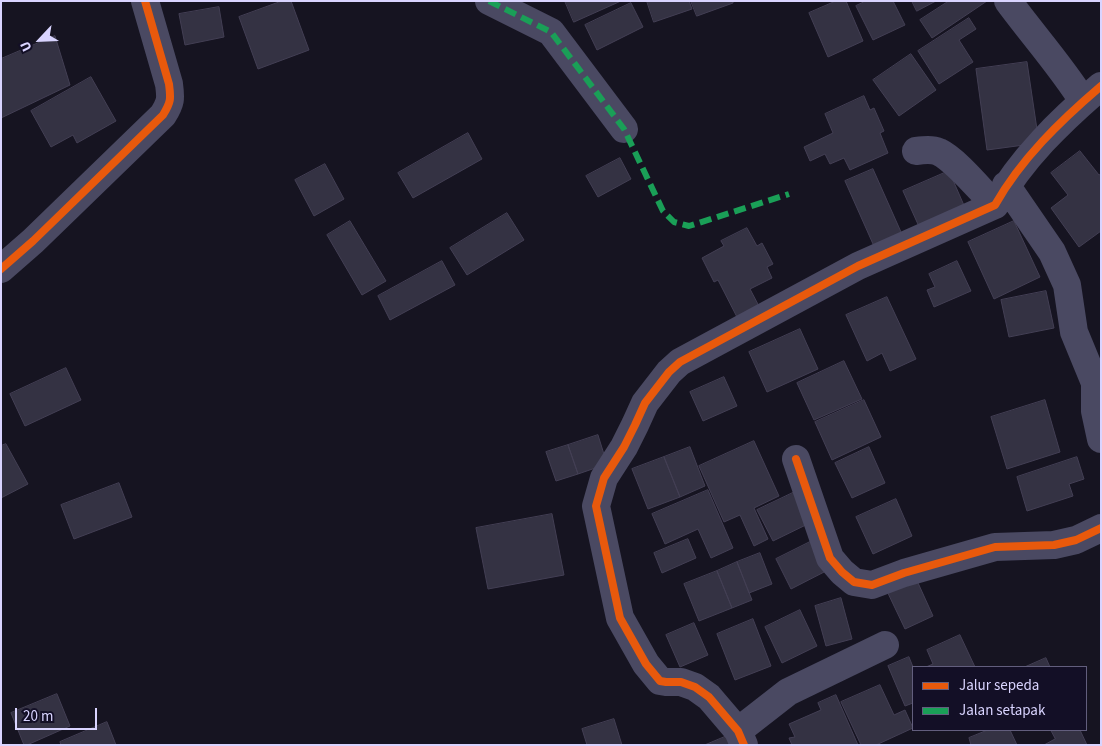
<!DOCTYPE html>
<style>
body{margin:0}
#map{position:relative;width:1102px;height:746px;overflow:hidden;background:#161421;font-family:"Source Sans 3",sans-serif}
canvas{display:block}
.frame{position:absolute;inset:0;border:2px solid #d9d4ff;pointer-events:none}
.legend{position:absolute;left:912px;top:666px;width:175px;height:65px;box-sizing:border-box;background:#130f26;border:1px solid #625e7d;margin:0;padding:6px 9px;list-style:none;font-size:15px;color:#d9d4ff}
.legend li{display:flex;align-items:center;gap:10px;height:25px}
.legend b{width:25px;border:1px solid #625e7d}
.north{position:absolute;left:15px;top:15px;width:50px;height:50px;-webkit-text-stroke:4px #130f26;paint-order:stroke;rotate:245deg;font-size:14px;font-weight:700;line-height:20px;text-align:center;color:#d9d4ff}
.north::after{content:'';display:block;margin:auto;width:18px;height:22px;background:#d9d4ff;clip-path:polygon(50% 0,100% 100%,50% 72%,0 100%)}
.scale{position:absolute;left:15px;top:708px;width:82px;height:22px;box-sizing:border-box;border:2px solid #d9d4ff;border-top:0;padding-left:6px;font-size:15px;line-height:18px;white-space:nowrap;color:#d9d4ff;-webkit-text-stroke:4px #130f26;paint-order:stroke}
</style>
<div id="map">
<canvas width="1102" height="746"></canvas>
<div class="frame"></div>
<ul class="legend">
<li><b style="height:6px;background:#e8590c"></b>Jalur sepeda</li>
<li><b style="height:6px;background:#1a9f57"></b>Jalan setapak</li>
</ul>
<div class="north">U</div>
<div class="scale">20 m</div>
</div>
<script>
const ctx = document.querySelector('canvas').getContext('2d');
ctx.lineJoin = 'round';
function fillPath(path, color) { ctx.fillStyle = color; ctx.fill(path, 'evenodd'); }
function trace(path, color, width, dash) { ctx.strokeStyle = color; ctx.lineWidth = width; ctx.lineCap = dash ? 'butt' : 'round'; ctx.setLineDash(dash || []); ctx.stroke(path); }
const building = new Path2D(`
 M282,1H291L309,50L258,69L239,17Z
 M565,1H621L574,22Z
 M647,1H689L692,9L654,22Z
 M691,1H733V3L697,16Z
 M836,1H846L863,41L828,57L809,13Z
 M866,1H893L905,25L873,40L856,6Z
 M912,1H936L917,11Z
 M949,1H987L932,38L920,20Z
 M631,3L643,27L597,50L585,25Z
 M219,7L224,37L185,45L179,14Z
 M969,18L976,29L959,40L973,62L939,84L918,51Z
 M55,36L70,85L1,118V59Z
 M911,54L936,90L899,116L873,80Z
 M1027,62L1039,143L987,150L976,69Z
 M91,77L116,121L77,143L73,135L51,147L31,111Z
 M864,96L870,110L874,108L884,131L880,133L888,153L850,170L844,158L830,164L825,154L810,161L804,147L833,133L825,114Z
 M468,133L482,159L413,198L398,173Z
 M1080,151L1099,175L1101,174V231L1079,247L1051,208L1068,195L1051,173Z
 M620,158L631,179L598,197L586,176Z
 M325,164L344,199L314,216L295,180Z
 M873,169L905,241L877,253L845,181Z
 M949,171L966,210L921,231L903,191Z
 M507,213L524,240L467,275L450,248Z
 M350,221L386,281L362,295L327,235Z
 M1014,221L1040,277L994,299L968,242Z
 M747,228L757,246L762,243L773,264L767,267L772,278L750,289L761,310L739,321L718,280L714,282L702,258L724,246L721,241Z
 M442,261L455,285L390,320L378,296Z
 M957,261L971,291L934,307L927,290L935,287L929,274Z
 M1046,291L1054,328L1009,337L1001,300Z
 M887,297L916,359L890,371L882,353L867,361L846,315Z
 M800,329L818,369L767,392L749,352Z
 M844,361L862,399L814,420L797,383Z
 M66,368L81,400L25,426L10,394Z
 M724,377L737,406L703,421L690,392Z
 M864,400L881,437L832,460L815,422Z
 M1045,400L1060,452L1007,469L991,417Z
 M598,435L607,464L578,474L568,445Z
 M754,441L779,496L754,508L768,539L754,546L740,515L724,522L699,466Z
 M6,444L28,484L1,498V446Z
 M568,445L578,474L556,481L546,452Z
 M690,447L705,486L680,497L664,457Z
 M869,447L885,483L852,498L835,463Z
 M664,457L680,497L648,509L632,469Z
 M1077,457L1084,479L1069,484L1073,496L1027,511L1017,477Z
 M119,483L132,517L74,539L61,505Z
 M708,490L733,548L711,558L698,529L665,544L652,514Z
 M799,490L814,521L773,541L757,510Z
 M896,499L912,536L873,554L856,517Z
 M552,514L564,575L488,589L476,528Z
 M688,539L696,558L662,573L654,553Z
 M816,539L830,569L791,589L776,559Z
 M760,553L772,584L749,593L737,562Z
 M737,562L752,600L732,608L717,571Z
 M717,571L732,608L699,621L684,584Z
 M914,574L933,616L905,629L885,587Z
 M841,598L852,639L826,646L815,606Z
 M800,610L817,646L782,663L765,627Z
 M753,619L771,666L735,680L717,634Z
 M694,623L708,655L680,667L666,635Z
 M960,635L975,667H926L933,664L927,650Z
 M909,657L913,667V703L905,706L888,666Z
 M1046,658L1050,667H1025Z
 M880,685L894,715L905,710L913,728L876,745H861L841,702Z
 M57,694L70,726L27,745H24L11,713Z
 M836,695L858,745H792L789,738L795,737L789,724L821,710L818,703Z
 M614,719L622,745H587L582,729Z
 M107,722L116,745H61L60,742Z
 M988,730H1010L1017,745H971L969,738Z
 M1051,730H1080L1087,745H1044L1055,739Z
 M727,736L731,745H705Z`);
fillPath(building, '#343243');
trace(building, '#433f54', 1);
trace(new Path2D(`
 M489,1L551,32L624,129
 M1008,1C1033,35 1061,66 1083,101
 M916,151C924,150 932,149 939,152C956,160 981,191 995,205
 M1006,185L1052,252L1067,285L1074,332L1095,383V411L1101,439
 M1,269L33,241L163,115C171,102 171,99 169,84L145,1
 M796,459L830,558L842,572L854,582L872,585L904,573L995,547L1054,545L1076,540L1101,528
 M738,731L788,692L885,645
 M744,745L738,731L709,697L695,687L681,682H666L660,681L646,664L620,618L596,506L604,478L624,447L635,425L645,403L669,372L680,362L858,266L995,205C1021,159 1060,121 1101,86`), '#4a4962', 28);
trace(new Path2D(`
 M489,1L551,32L624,129L663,211L674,222L689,226L789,194`), '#1a9f57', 6, [12, 6]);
trace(new Path2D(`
 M1,269L33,241L163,115C171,102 171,99 169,84L145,1
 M796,459L830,558L842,572L854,582L872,585L904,573L995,547L1054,545L1076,540L1101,528
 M744,745L738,731L709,697L695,687L681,682H666L660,681L646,664L620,618L596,506L604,478L624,447L635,425L645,403L669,372L680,362L858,266L995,205C1021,159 1060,121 1101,86`), '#e8590c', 8);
</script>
